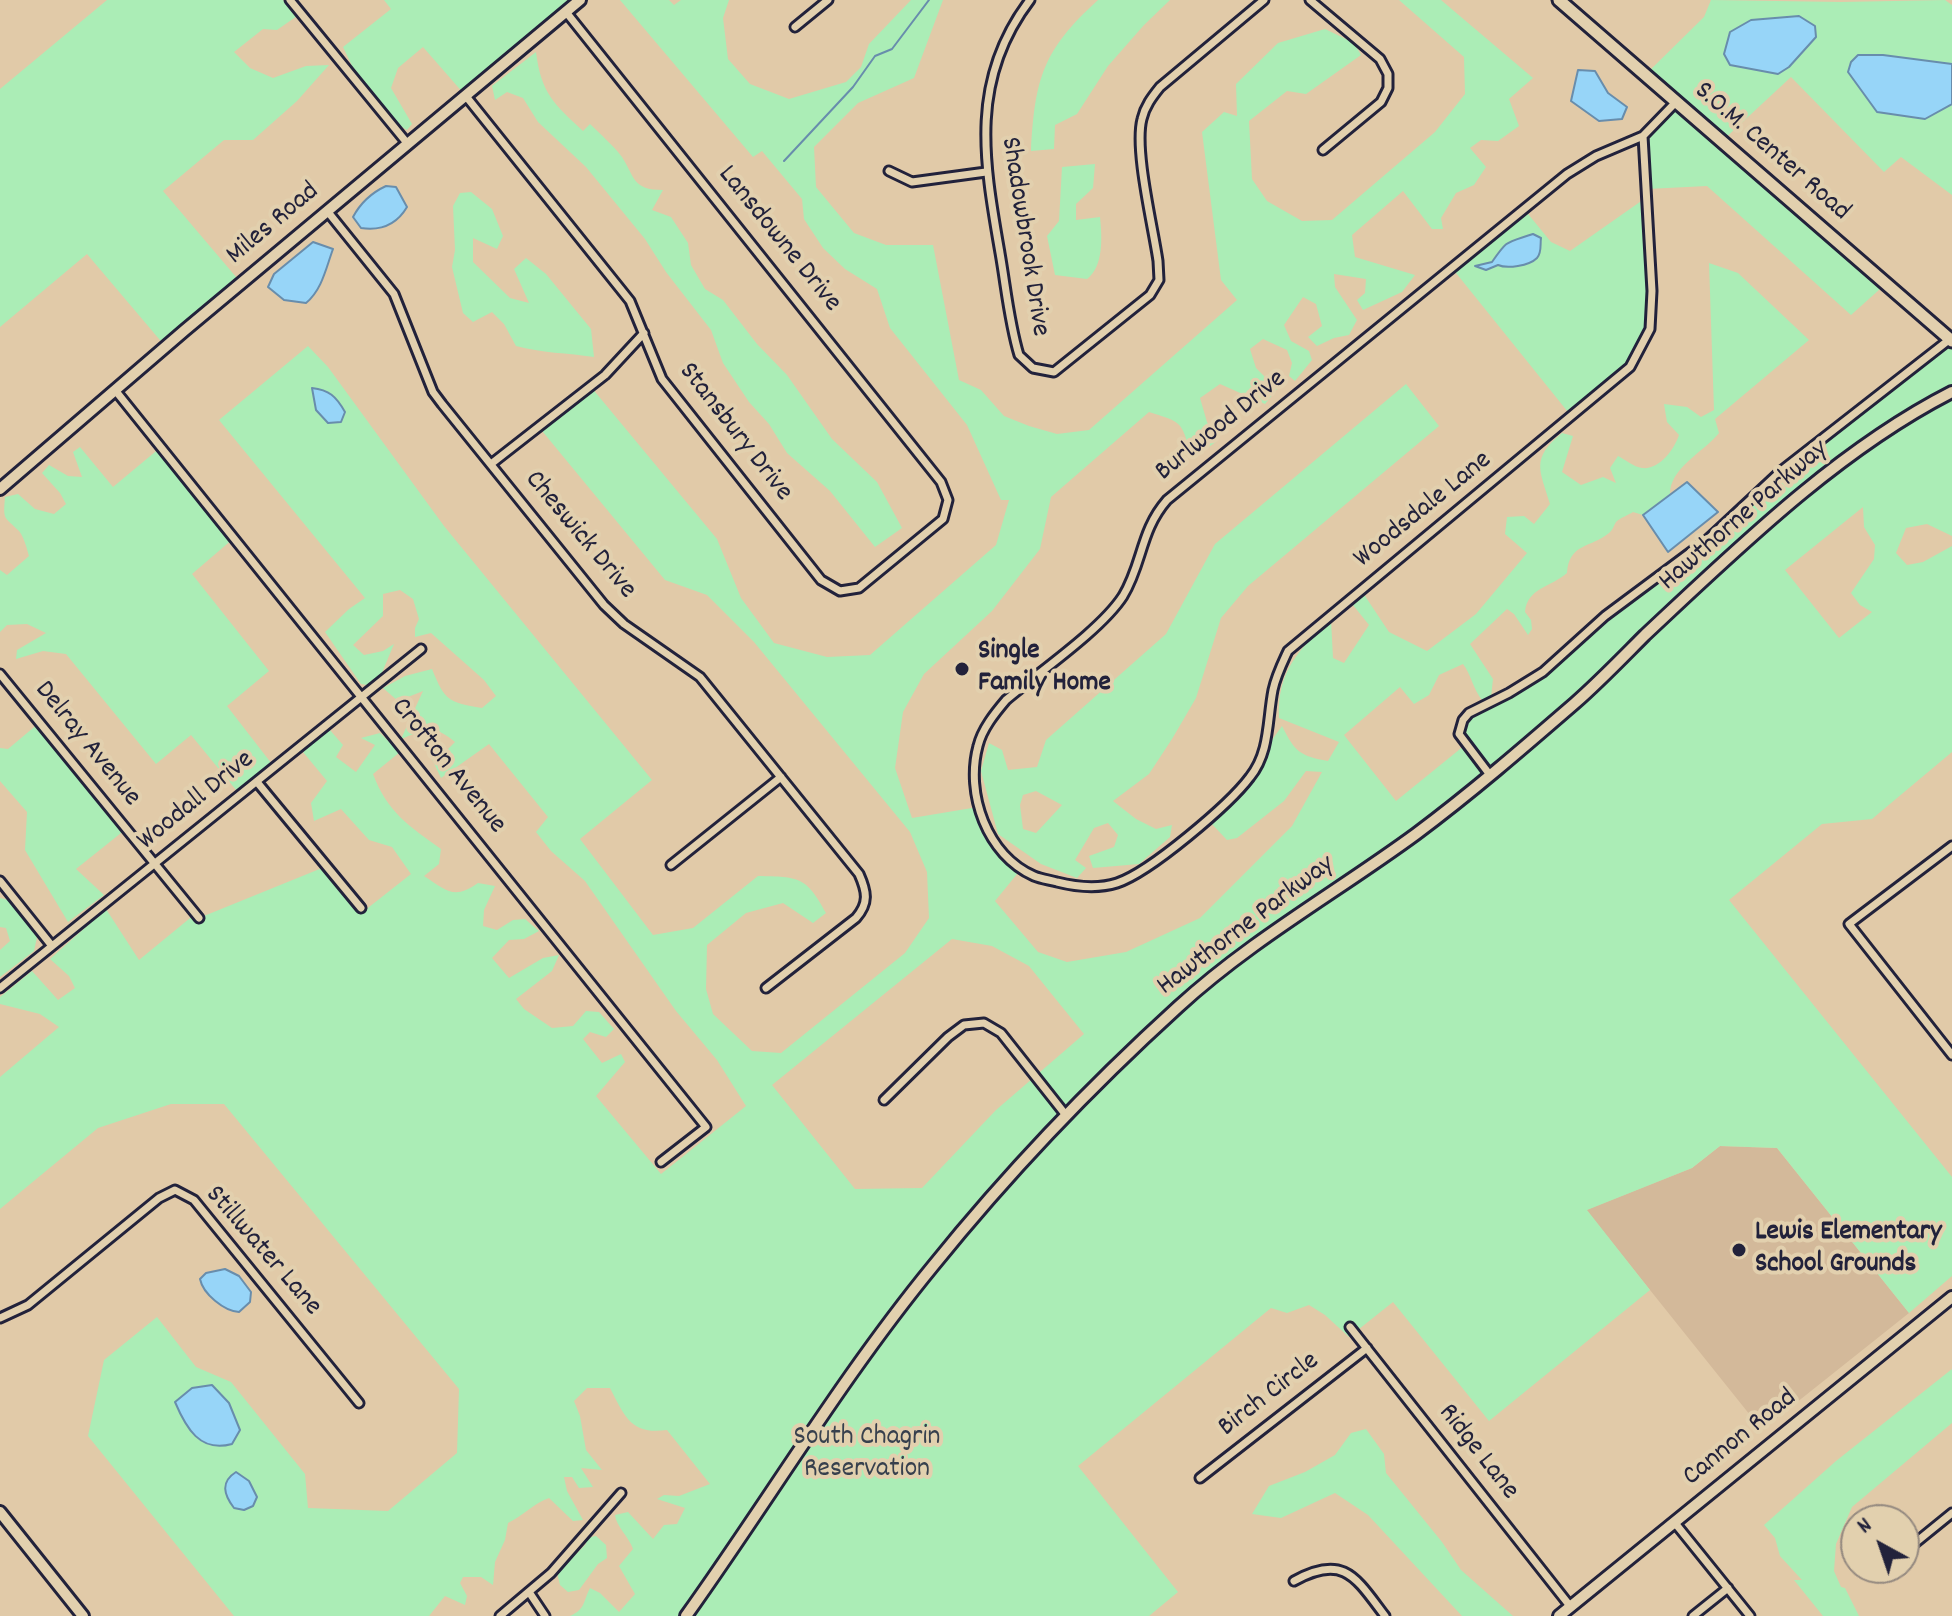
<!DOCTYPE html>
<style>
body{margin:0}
#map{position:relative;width:1952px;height:1616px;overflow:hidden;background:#e1caa8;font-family:Dekko,sans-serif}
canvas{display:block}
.north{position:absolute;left:1840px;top:1504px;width:80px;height:80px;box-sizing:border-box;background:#e2d0ae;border:2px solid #958a80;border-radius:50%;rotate:320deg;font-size:22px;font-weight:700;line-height:32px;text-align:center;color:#22223b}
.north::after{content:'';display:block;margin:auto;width:28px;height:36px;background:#22223b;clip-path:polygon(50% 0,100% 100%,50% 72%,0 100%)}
</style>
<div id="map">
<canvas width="1952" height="1616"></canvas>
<div class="north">N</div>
</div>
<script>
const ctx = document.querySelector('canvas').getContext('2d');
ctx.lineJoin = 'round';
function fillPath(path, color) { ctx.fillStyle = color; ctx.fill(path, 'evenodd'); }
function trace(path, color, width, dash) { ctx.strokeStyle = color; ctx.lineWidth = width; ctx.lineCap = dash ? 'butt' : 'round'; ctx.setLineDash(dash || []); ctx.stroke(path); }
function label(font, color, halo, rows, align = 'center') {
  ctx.font = font + ' Dekko,sans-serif'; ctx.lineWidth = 8; ctx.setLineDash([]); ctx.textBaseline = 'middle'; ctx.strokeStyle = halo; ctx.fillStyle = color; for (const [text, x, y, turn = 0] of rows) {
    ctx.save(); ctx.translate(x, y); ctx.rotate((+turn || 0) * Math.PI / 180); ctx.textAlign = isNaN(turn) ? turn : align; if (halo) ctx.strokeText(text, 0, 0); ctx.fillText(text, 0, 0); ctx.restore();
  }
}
fillPath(new Path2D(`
 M1720,1146L1777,1148L1909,1313L1762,1430L1586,1210L1692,1168Z`), '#d3b99a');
fillPath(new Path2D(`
 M107,0H283L297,16L277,30L263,29L234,52L250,68L273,78L306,66L329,65L297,101L253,140H224L163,191L242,284L165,346L87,254L0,327V89Z
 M384,0H580L465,95L423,47L398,68L391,88L412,124L407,130L400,126L355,72L343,47L391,9Z
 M620,0H669L674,5L681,0H729L723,18L728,59L750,84L789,99L846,82L861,67L869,44L911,0H943L914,78L858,103L814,147L816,187L854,233L886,245H933L959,380L981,390L1004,416L1029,426L1057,434L1089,430L1237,300L1221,280L1202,132L1224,112L1237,116L1236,84L1278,43L1325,29L1354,43L1361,55L1306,94L1287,91L1249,121L1252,179L1267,201L1302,221L1332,220L1435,132L1465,94L1464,57L1399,0H1441L1533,78L1509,99L1519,126L1498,141L1481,140L1470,148L1486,167L1474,185L1456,193L1441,218L1443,229H1432L1403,191L1352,235L1355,257L1415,275L1402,292L1363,310L1357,300L1365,293L1366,279L1334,274L1335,287L1357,320L1349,335L1334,338L1317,346L1308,337L1322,326L1316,304L1303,297L1284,325L1291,341L1309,351L1312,360L1295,381L1289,376L1292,363L1287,350L1263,339L1250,349L1256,368L1277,389L1265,404L1220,384L1200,398L1207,422L1217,441L1206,449L1190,453C1182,420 1180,422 1149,412L1051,497L1040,549L992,611L924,674L903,712L895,768L912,818L978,807L997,843L1022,868L995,901L1038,952L1067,962L1126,952L1200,918L1292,826L1322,772L1306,771L1284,801L1237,838L1227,840L1210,822L1261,769L1272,740L1282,726C1295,752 1300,756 1328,761L1339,742L1279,718C1277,671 1299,649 1331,620L1333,658L1344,663L1369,625L1353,605L1363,593L1389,632L1427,651L1476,614L1527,553L1505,534L1507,517L1524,516L1534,524L1550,504C1540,470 1530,459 1562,433L1573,436L1562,472L1581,485L1603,477L1616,483L1610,468L1618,456C1624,459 1634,467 1642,468C1659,470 1674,450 1679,435L1667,422L1664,404L1687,407L1701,417L1714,410L1709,263L1738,273L1809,340L1715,419L1719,433C1704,452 1669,468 1670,495L1643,515L1633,512C1628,515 1620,518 1616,522C1614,525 1613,530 1609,533C1591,548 1569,543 1567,573C1551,587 1527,588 1525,612L1531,620L1532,629L1528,635L1514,614L1507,609L1470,644L1493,679L1491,697L1483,701C1473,690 1472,676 1463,664L1439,675L1429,695L1414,704L1400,687L1344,735L1396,801L1465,745L1462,739L1463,720C1572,657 1664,571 1760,490C1821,437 1888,391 1952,342V536L1927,524L1906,528L1896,553L1907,565L1923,562L1952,546V752L1872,819L1822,824L1729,900L1952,1177V1276L1909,1313L1777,1148L1720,1146L1692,1168L1587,1210L1650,1290L1489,1421L1393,1302L1349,1337L1325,1315L1309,1305L1287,1313L1271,1308L1078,1466L1178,1592L1149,1616H570C586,1609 583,1601 590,1588L600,1593L619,1612L635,1594L619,1566L633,1549C629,1537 616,1526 615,1515L628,1512L653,1539L664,1525L677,1524L685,1508L657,1499L664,1495L679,1496L710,1484L667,1430C631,1435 625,1417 610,1388H587L574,1401L580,1416L586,1450L602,1470L581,1468L593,1487L579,1488L572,1477H564L567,1491L583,1520L573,1521L549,1498C534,1503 523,1516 508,1523L505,1540L495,1562L493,1585L481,1577H463L460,1583L467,1596L465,1605L445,1596L429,1616H234L88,1436L104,1360L157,1317L196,1367L231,1382L305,1474L308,1508L388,1511L457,1453L459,1389L224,1104H171L98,1128L0,1209V1077L59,1027L40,1014L0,1004V997L32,971L58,1000L75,988L69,976L50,959L106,909L139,960L195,914L199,918L327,866L364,911L411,874L392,847L369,840L341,809L314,821L311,803L327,781L303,752L329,729L343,745L336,757L356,772L375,745L361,738L380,733L400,752L373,774C387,812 409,826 441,849L439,864L424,876C447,891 454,900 478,883L495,886L484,910L483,926L497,930L513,920L525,919L539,931L524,939L509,940L492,958L509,978L543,958L559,955L552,971L516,999L524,1009L552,1028L573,1026L586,1011L599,1012L614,1029L606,1037L590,1032L583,1039L602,1063L621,1054L625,1062L596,1096L661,1174L746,1106L717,1060L676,1011L585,881L551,851L536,832L548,817L489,744L441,778L432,759L442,755L455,742C434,724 425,729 401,739L423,691L398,701L383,688L405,676L432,669C445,701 448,702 482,708L496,696L484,680L431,633L415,637V628L419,619L413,599L400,590L383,594V616L353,645L364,655L383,651L394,644L381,675L367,685L361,684L325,632L349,609L365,598L219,420L308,346L328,367L444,526L652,780L580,839L653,935L693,928L758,876C799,877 806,876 826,913L813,923L783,903L746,913L707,945L706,989L713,1014L752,1051L781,1053L905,953L929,918L927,872L910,832L754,642L707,595L665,580L538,426L591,387L717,539L741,598L774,643L827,657L870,655L996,545L1009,500H1001L967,425L890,328L877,289L845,269L823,248L804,219L802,199L762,151L753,157ZM1863,507L1864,527L1875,545L1874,559L1851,593L1860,605L1872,612L1839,638L1785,570ZM952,939L992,946L1029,966L1084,1034L996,1110L922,1188L855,1189L772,1085Z
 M1098,0H1170L1144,25L1108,66L1077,114L1055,125L1054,149L1031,151C1035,78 1043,50 1098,0Z
 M1711,0L1841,2L1945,0L1952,5V64L1883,55L1877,112C1895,113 1939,116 1952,104V195L1901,157L1884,172L1791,77L1721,142L1645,75L1704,17Z
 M536,52C541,93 554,104 583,131L590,124C601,135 613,145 622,157C635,177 632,190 663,190L652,210L671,217L688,243L691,265L705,289L723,300L757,344L787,375L832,439L877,482L902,528L875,547L830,491L787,453L769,424L749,402L723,363L711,330L666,272L645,239L586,167L538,122L523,98L507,92L495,100L492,86Z
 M1672,107L1880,289L1851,315L1707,186L1647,189L1643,136Z
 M1095,164L1093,188L1076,204V220L1100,217C1102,237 1104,266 1087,279L1055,275L1047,236L1059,221L1062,167Z
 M471,192L492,209L503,236L497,249L473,238V262L510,298L529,303L514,269L526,258L546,274L591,329L594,357C568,353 541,353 516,346L504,324L492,312L473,322L463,313L452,267L455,250L453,206L460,193Z
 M1647,197L1650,329L1630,367L1572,417L1452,268L1524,209L1551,242L1570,251Z
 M1406,384L1439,426L1248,586L1221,618L1196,698L1172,739L1149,774L1113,801L1136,819L1156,829L1172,825L1170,837L1139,864L1093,868L1089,856L1114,847L1118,835L1108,823L1094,828L1075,860L1086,868L1077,878L1041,864L998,834L981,771L989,743L1002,750L1008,770L1037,767L1046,740L1166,634L1215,544ZM1036,791L1062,805L1036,833L1023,829L1020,805L1023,795Z
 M80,447L113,487L161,447L234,538L192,574L269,671L227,706L275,768L241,796L191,735L156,764L66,654L43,651L16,659L17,650L46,633L27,624L7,625L0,632V570L7,575L29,556C27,549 24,537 19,531C4,516 3,521 5,497L18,494L35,509L54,514L66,504L60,493L42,473L49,465L68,476L82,477L73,452Z
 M39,723L126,829L76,869L104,895L68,922L25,850L27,812L0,781V748L8,749Z
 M0,898L9,900L37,937L34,951L0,977V950L10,941L6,928L0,927Z
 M1952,1369V1423L1852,1507L1836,1544L1834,1571L1841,1587L1845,1588L1859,1616H1823L1794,1580H1802L1780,1556L1775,1538L1764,1525L1836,1461Z
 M1366,1429L1384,1454L1386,1473L1442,1542L1461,1570L1513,1616H1462L1368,1515L1335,1493L1281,1518L1252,1514L1269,1486L1305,1472L1335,1455L1351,1433Z
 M596,1536L606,1545L607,1558L598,1564L579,1590L568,1592L560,1585L557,1573L586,1544V1538Z`), '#abedb6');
const water = new Path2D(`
 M1799,16L1815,26L1816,37L1789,67L1778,74L1730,65L1724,54L1730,32L1751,20Z
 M1858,55H1883L1952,64V104L1925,119L1877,112L1848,72L1851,62Z
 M1578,70L1595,71L1608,93L1627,107L1622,119L1599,121L1571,101Z
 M386,186L396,187L407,207C397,224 381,231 361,228L353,217C361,202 371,193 386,186Z
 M1533,234L1541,238C1540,244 1542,253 1537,258C1529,266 1507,269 1498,265L1486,270L1475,266L1492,262C1508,239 1506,243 1533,234Z
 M313,242L333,249C326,268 322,290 306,303L284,300L268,287L274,274Z
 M312,388C329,390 336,396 345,412L341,422L328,423L316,410Z
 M1687,482L1718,512L1668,552L1643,515Z
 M225,1269L239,1276L251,1292L250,1302L239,1312C224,1311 203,1294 200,1279L206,1273Z
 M212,1385L229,1403L240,1430L232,1444C200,1453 186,1428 175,1402L192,1388Z
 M236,1472L249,1481L257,1497L253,1506L244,1510L234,1508C224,1495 220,1482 236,1472Z`);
fillPath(water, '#97d5f8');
trace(water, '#688dac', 2);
trace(new Path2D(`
 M784,161L853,87L875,56L892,49L929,0`), '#688dac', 2);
const street = new Path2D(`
 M290,0L407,143
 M1030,0C969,80 984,161 1000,253C1006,287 1009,322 1019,355L1033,368L1054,372L1150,295L1159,280L1158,261C1153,226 1134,150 1142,119C1145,106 1152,97 1160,87L1264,0
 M1310,0L1380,59L1388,74V88L1381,102L1323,150
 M795,27L828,0
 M465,95L630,301L662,379L821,580L840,591L859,588L943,519L948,500L941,482L566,12
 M1643,136L1596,156L1567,174L1167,500C1140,531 1143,563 1123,596C1101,630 1039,672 1006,700C995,713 982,729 978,746C965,794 987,855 1034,876C1041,879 1050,880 1057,882C1077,887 1098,889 1117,883C1150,872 1229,805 1250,777C1270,752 1267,721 1273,690C1276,676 1282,664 1288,651L1630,367L1650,329L1652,291L1643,136L1675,103
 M889,171L912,182L986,172
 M328,212L394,294L433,392L442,404L604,605L624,624L700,677L859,874C867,892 869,903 856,918L766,988
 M115,390L706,1127L661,1162
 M491,464L605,375L644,333
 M0,674L199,918
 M1490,775L1459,734L1463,720L1469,713L1509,693L1543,672L1605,616L1707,540L1781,471L1950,339
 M257,782L361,908
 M1952,846L1849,924L1952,1055
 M671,865L781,777
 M0,881L52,946
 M0,988L421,649
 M884,1100L948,1037L964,1025L984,1023L1001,1033L1065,1114
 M0,1318L28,1305L159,1198L175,1190L194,1200L359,1403
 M1350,1327L1570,1606
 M1200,1478L1367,1348
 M1675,1523L1750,1616
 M1904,1552L1952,1513
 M1294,1581C1344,1553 1356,1578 1385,1616
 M529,1592L545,1616
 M500,1616L551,1573L621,1493
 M1693,1616L1728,1588`);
const secondary = new Path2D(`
 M0,489L185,330L580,0
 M0,1512L83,1616
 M686,1616C769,1500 842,1377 933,1266C1008,1173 1090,1087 1178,1007C1251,940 1337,892 1416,834C1471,793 1523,748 1575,703C1599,682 1622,658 1645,635C1738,548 1838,450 1952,392
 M1559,1616L1952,1297`);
const primary = new Path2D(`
 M1559,0L1952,341`);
trace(street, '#22223b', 13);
trace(secondary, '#22223b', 16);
trace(primary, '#22223b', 17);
trace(street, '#e2d0ae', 7);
trace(secondary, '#e2d0ae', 10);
trace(primary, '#e2d0ae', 11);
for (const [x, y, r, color] of [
 [962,669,8,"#22223b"],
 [1739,1250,8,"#22223b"]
]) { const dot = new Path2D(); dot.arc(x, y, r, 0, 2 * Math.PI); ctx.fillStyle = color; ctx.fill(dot); trace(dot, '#e2d0ae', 3); }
label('28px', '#22223b', '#e2d0ae', [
 ["S.O.M. Center Road",1771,153,41],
 ["Miles Road",274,225,-40],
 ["Shadowbrook Drive",1023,237,81],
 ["Lansdowne Drive",778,240,51],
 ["Burlwood Drive",1222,427,-39],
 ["Stansbury Drive",734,433,52],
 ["Woodsdale Lane",1424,511,-39],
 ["Hawthorne Parkway",1745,517,-41],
 ["Cheswick Drive",579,536,50],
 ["Delray Avenue",86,745,51],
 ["Crofton Avenue",447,767,51],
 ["Woodall Drive",197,802,-39],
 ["Hawthorne Parkway",1247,927,-37],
 ["Stillwater Lane",262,1252,49],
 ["Birch Circle",1270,1396,-38],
 ["Cannon Road",1741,1439,-39],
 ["Ridge Lane",1477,1453,52]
]);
label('bold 28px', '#22223b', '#e2d0ae', [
 ["Single",978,653],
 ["Family Home",978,685],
 ["Lewis Elementary",1755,1234],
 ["School Grounds",1755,1266]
], 'left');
label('28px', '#37404d', '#e2d0ae', [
 ["South Chagrin",867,1439],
 ["Reservation",867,1471]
]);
</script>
